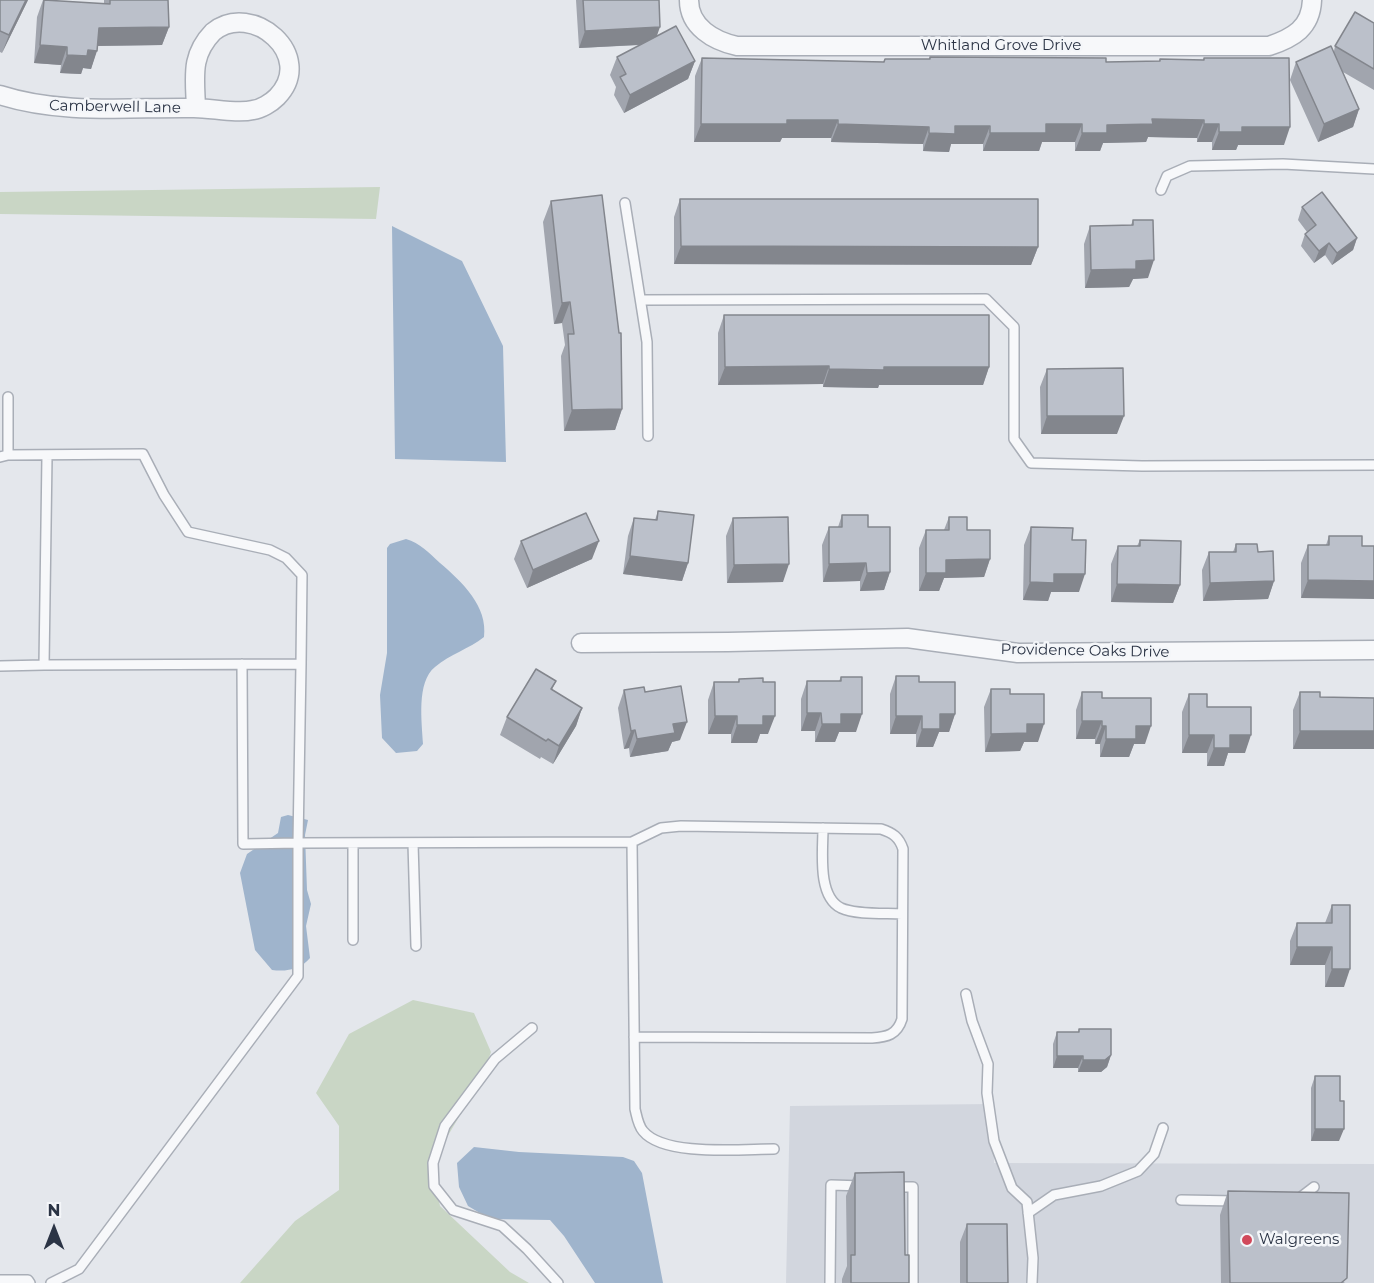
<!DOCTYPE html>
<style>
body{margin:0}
#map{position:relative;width:1374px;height:1283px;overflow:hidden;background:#e4e7ec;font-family:Montserrat,sans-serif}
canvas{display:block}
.north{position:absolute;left:24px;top:1199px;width:60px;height:60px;-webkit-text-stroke:4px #f4f6f9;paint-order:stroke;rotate:0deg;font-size:16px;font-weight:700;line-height:24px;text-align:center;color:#2b3445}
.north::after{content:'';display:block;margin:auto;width:21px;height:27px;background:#2b3445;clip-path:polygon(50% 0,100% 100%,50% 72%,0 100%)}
</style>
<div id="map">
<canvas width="1374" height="1283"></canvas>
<div class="north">N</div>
</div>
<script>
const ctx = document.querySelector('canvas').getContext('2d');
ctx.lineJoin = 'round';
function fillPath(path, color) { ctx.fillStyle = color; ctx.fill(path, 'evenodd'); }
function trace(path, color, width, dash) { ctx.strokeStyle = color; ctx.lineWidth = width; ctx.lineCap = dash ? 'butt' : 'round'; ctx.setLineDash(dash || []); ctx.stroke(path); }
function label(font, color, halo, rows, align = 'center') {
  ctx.font = font + ' Montserrat,sans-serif'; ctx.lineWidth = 5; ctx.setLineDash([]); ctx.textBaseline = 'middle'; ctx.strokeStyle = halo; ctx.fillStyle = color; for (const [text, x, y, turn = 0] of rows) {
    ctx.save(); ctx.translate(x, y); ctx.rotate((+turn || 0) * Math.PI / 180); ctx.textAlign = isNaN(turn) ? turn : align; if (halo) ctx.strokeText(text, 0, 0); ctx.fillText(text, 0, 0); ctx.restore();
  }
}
fillPath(new Path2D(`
 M993,1104L994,1163L1374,1164V1283H786L790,1106Z`), '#d2d6de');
fillPath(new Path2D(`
 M380,187L376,219L0,214V192Z
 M413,1000L474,1013L491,1052L481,1080L431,1164L440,1206L510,1272L529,1283H240L295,1221L339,1190V1126L316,1093L349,1034Z`), '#c9d6c5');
fillPath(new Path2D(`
 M392,226L462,261L503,346L506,462L395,459Z
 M406,539C420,543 429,553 440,563C462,582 488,606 484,637C469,649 450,654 435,667C416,682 422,723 423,744L417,751L396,753L382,738L380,695L387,653V548L390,544Z
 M288,815L308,820L305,835L307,890L311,904L306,926L310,958C301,969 287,972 272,970L255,950L240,873L247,854L278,833L281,817Z
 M474,1147L519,1152L623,1157L634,1161L642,1173L663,1283H595L564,1236L550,1220L490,1219L468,1206L459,1187L457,1163Z`), '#9fb4cc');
const service = new Path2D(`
 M1161,190L1167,176L1190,166L1283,164L1374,169
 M625,203L647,342L648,436
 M641,300L986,299L1014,327V439L1031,463L1142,466L1374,465
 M8,455V397
 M0,457L8,455L143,454L164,495L188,532L270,550L286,558L302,575L301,664L44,665
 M242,664L243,844L298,843L301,664
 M0,666L44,665L47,456
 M823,828C823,851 817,896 841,908C856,915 886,913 902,914
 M632,842L661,828L681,826L881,829C893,833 899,837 903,849L902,1019C897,1035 887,1037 872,1038L634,1037
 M353,843V940
 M413,843L416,946
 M966,994L972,1021L988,1064L987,1093L994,1141L1012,1188L1027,1202L1033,1258L1032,1283
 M532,1028L495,1059L445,1126L433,1163L434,1186L453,1210L502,1226L527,1249L558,1283
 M894,1187H913V1283
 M1181,1200L1236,1201
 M1297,1200L1314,1187
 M1028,1213L1054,1195L1101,1186L1138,1171L1154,1154L1163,1128
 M0,1280H28L30,1283
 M51,1283L79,1269L298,976V843L632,842L635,1109C637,1117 638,1125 643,1131C664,1157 742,1149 774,1149
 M830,1283L831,1185L863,1186`);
const minor = new Path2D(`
 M689,0C689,27 714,41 737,46H1269C1293,38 1311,28 1312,0
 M0,95C62,115 130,107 194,108C212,108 237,114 253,110C261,109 271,103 277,97C317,56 252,0 213,32C190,56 195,77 196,108
 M581,643L728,642L907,638L1018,653L1374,650`);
trace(service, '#a9aeb7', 12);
trace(minor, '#a9aeb7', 21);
trace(service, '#f7f8fa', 9);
trace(minor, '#f7f8fa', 18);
fillPath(new Path2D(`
 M0,0H28L2,53L0,52Z
 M43,0L104,4V0H168L169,27L162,45L98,46L91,69L83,68L81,74L60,73L61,65L34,63L37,17Z
 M576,0H659L657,36L695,61L688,79L624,113L614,95L616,87L610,75L617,57L640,45L579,48Z
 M1374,23V90L1343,72L1359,109L1353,127L1318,142L1290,80L1296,62L1334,51L1335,46Z
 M930,57L1106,62L1159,61L1160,59L1203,60L1204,58L1284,145H1238L1236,150H1212V142H1197V138L1148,137L1146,142L1103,143L1100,151H1075V142H1042L1039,151H983V144H951L949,152L923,151V144L831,142V138H782L780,142H694L695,76L702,58L883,62L885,59H929Z
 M680,199L1038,247L1031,265L674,264V217Z
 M551,201L622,409L615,430L564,431L561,356L565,345L562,323L554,324L543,222Z
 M1302,207L1357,238L1353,250L1332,265L1325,255L1314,263L1301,246L1305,234L1307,232L1298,220Z
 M1133,220L1148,278L1133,279L1129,287L1085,288L1084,244L1090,226L1131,225Z
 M724,315L989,367L983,385H879L878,388L823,387V384L718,385V333Z
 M1047,369L1117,434H1041L1040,387Z
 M658,511L688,563L682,581L623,574L628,536L634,518L655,520Z
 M842,515L868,527L890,572L884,590L860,591V581L823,582L822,545L829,527H838Z
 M949,517L967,530L990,559L984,577L944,578L939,591H919V548L926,530H944Z
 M733,518L783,582L727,583L726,536Z
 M1031,527L1072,540L1079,592H1051L1048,601L1023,600L1024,545Z
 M1329,536L1362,546L1301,598V563L1308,545H1326Z
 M1140,540L1180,585L1173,603L1111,602V564L1118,546H1137Z
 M521,541L592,559L527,588L514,559Z
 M1236,544L1258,552L1274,581L1268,599L1203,601L1202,570L1209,552H1233Z
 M896,676L919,682L955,714L949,732H939L933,747H916V734H890V694Z
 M841,677L856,732H839L835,742H815V731H801V699L807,681H839Z
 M739,679L768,734H760L757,743H731V734H708V700L714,682H738Z
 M556,681L552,690L582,708L576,726L553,764L541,757L540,759L500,735L507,717Z
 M991,689L1010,694L1038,742H1024L1020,751L985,752L984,707Z
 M624,690L645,692L680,740L672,742L668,751L630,757L629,748L624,749L618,708Z
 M1082,692L1102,698L1145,744H1134L1129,757H1100V744H1095V739H1076V710Z
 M1300,692L1320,697L1374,698V749H1293V710Z
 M1189,694L1207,707L1245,753H1228L1224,766H1207V753H1182V712Z
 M1332,905L1344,987H1325V965H1290V941L1297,923H1325Z
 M1079,1029L1111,1055L1107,1067L1101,1072H1078V1068H1053V1044L1057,1032H1078Z
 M1315,1076L1339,1141H1311V1088Z
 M855,1173L905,1255L909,1283H842V1279L847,1266L846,1196Z
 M1228,1191L1345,1283H1221L1220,1215Z
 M967,1224L1008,1283H960V1242Z`), '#a1a5ae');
fillPath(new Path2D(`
 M26,0H28L2,53L9,35Z
 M169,27L162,45L92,46L99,28Z
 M660,27L654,44L579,48L585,31Z
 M40,45L67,47L61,65L34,63Z
 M88,50L97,51L91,69L83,68L81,74L60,73L67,55Z
 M695,61L688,79L624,113L630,95Z
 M1359,109L1353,127L1318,142L1324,124Z
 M1152,119L1204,120L1197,138L1148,137L1146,142L1103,143L1100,151H1075L1082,133L1107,125Z
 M787,120H838L831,138H782L780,142H694L701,124Z
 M838,124L929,127L923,144L831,142Z
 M1046,124H1082L1075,142H1042L1039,151H983L990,133Z
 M1204,124H1219L1212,142H1197Z
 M955,126H990L983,144H951L949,152L923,151L929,133Z
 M1242,127H1290L1284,145H1238L1236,150H1212L1219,132Z
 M1357,238L1353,250L1332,265L1337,253Z
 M1329,243L1325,255L1314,263L1319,251Z
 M681,246L1038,247L1031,265L674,264Z
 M1154,260L1148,278L1133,279L1129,287L1085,288L1091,270L1136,261Z
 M570,302L562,323L554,324L562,303Z
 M829,366L823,384L718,385L725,367Z
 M884,367H989L983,385H879L878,388L823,387L829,369Z
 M622,409L615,430L564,431L572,410Z
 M1047,416H1124L1117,434H1041Z
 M599,541L592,559L527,588L533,570Z
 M630,556L688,563L682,581L623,574Z
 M990,559L984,577L944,578L939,591H919L926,573L946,560Z
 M866,563L860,581L823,582L829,564Z
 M789,564L783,582L727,583L734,565Z
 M890,572L884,590L860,591L867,573Z
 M1054,574H1085L1079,592H1051L1048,601L1023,600L1030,582Z
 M1308,580L1374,581V599L1301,598Z
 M1274,581L1268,599L1203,601L1210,583Z
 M1117,584L1180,585L1173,603L1111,602Z
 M582,708L576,726L553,764L559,746Z
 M807,713H821L815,731H801Z
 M841,714H862L856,732H839L835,742H815L822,724Z
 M940,714H955L949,732H939L933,747H916L922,729Z
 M715,716H737L731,734H708Z
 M763,716H775L768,734H760L757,743H731L737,725Z
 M896,716H922L916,734H890Z
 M1082,721H1102L1095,739H1076Z
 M687,722L680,740L672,742L668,751L630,757L637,739L673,724Z
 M1027,724H1044L1038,742H1024L1020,751L985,752L991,734Z
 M1102,726H1106L1100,744H1095Z
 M1136,726H1151L1145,744H1134L1129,757H1100L1106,739Z
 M635,730L629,748L624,749L631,731Z
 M1300,731H1374V749H1293Z
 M1189,735H1214L1207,753H1182Z
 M1230,735H1251L1245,753H1228L1224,766H1207L1214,748Z
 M1297,947H1332L1325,965H1290Z
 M1332,969H1350L1344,987H1325Z
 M1111,1055L1107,1067L1101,1072H1078L1083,1060Z
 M1057,1056H1083L1078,1068H1053Z
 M1315,1129H1344L1339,1141H1311Z`), '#83868d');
const building = new Path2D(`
 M0,0H26L9,35L0,31Z
 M44,0L110,4V0H168L169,27L99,28L97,51L88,50L87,56L67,55V47L40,45Z
 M583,0H659L660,27L585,31Z
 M1355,12L1374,23V69L1335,46Z
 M676,26L695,61L630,95L620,77L626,74L617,57Z
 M1331,46L1359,109L1324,124L1296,62Z
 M930,57L1106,58V62L1160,61V59L1204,60V58H1289L1290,127H1242V132H1219V124H1204V120L1152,119L1153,124L1107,125V133H1082V124H1046V133H990V126H955V134L929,133V127L838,124V120H787V124H701L702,58L884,62L885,59H930Z
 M1322,192L1357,238L1337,253L1329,243L1319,251L1305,234L1316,225L1302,207Z
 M602,195L619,333H621L622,409L572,410L568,334H574L570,302L562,303L551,201Z
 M680,199H1038V247L681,246Z
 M1133,220H1153L1154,260L1136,261V269L1091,270L1090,226L1133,225Z
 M724,315H989V367H884V370L829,369V366L725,367Z
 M1123,368L1124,416H1047V369Z
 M658,511L694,515L688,563L630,556L634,518L657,520Z
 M586,513L599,541L533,570L521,541Z
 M842,515H868V527H890V572L867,573L866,563L829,564V527H842Z
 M788,517L789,564L734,565L733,518Z
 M949,517H967V530H990V559L946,560V573H926V530H949Z
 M1031,527L1073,528L1072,540H1086L1085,574H1054V583L1030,582Z
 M1329,536H1362V546H1374V581L1308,580V545H1329Z
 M1140,540L1181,541L1180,585L1117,584L1118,546H1140Z
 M1236,544H1257L1258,552L1273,551L1274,581L1210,583L1209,552H1236Z
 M536,669L556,681L551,689L582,708L559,746L548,739L546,741L507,717Z
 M896,676H919V682H955V714H940V729H922V716H896Z
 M841,677H862V714H841V724H822L821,713H807V681H841Z
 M763,678V682H775V716H763V725H737V716H715L714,682H739V679Z
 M681,686L687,722L673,724L675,733L637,739L635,730L631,731L624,690L644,687L645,692Z
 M991,689H1010V694H1044V724H1027V733L991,734Z
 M1082,692H1102V698H1151V726H1136V739H1106V726H1102V721H1082Z
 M1300,692H1320V697L1374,698V731H1300Z
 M1189,694H1207V707H1251V735H1230V748H1214V735H1189Z
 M1332,905H1350V969H1332V947H1297V923H1332Z
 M1079,1029H1111V1055L1105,1060H1083V1056H1057V1032H1079Z
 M1315,1076H1340V1101H1344V1129H1315Z
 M904,1172L905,1255H909V1283H851V1255H855V1173Z
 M1228,1191L1349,1193L1347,1278L1341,1283H1230Z
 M967,1224H1007L1008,1283H967Z`);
fillPath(building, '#bbc0ca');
trace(building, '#83868d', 1.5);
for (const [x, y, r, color] of [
 [1247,1240,6,"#d1495b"]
]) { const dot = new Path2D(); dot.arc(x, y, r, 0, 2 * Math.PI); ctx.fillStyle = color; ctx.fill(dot); trace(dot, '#f4f6f9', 2); }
label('15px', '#2b3445', '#f4f6f9', [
 ["Whitland Grove Drive",1001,46],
 ["Camberwell Lane",115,107,1],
 ["Providence Oaks Drive",1085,651,1]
]);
label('15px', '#2b3445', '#f4f6f9', [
 ["Walgreens",1259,1240]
], 'left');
</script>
